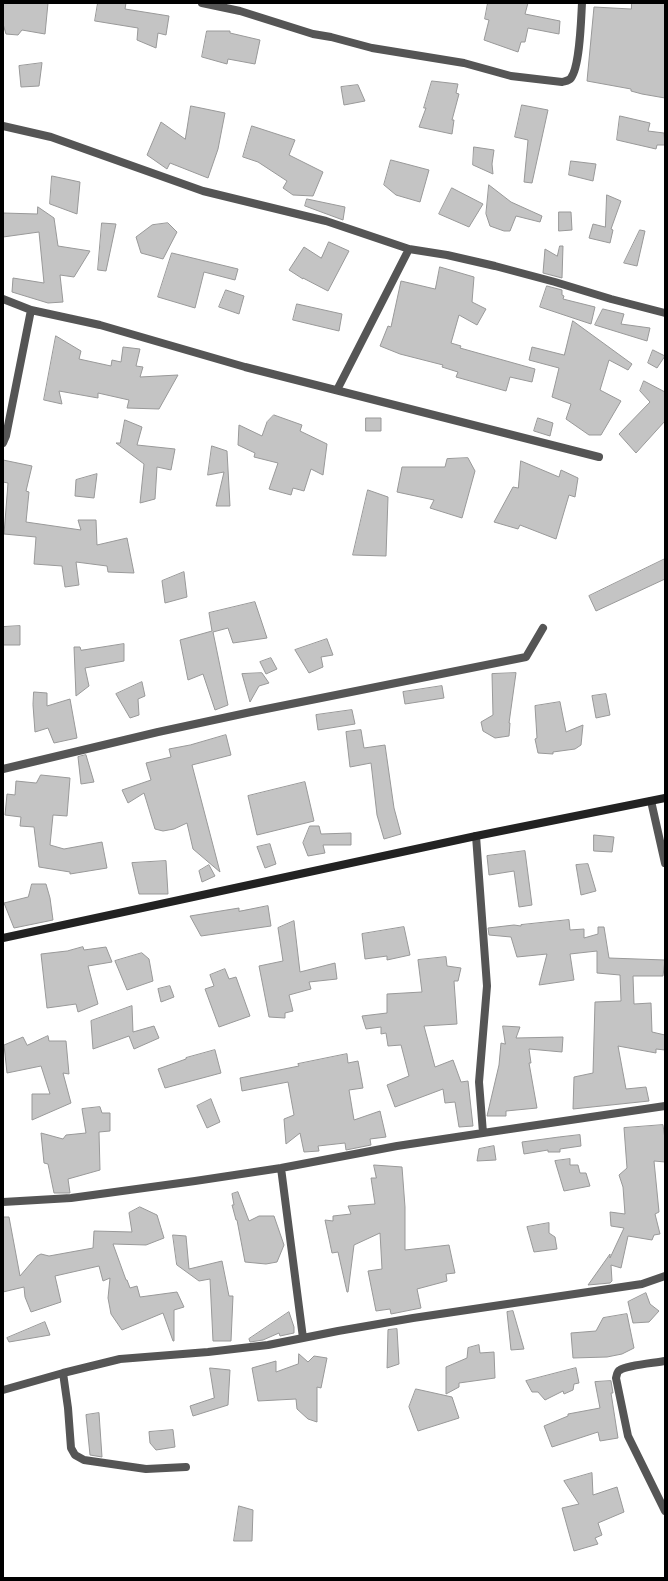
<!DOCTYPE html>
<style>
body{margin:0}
#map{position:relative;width:668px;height:1581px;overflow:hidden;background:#fff;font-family:"Golos Text",sans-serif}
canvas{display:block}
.frame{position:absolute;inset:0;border:4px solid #000;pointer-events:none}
</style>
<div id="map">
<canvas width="668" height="1581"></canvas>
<div class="frame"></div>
</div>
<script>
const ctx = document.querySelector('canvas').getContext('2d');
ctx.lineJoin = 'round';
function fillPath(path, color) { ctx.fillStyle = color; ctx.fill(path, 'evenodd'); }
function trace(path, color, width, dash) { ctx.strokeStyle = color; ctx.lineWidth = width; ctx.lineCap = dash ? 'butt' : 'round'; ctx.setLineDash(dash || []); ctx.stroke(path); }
const building = new Path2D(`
 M3,3H48L45,34L22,30L18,35L6,34L3,24Z
 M98,3H126L125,9L169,16L166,35L158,33L156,48L137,40L138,28L95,21Z
 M488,3H528L525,14L560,21L559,34L528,28L525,42H521L518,52L484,40L489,20L485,19Z
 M632,3H665V98L642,94L631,91V89L587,81L594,7L631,9Z
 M207,31H230V33L260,40L255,64L228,59L227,64L202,57Z
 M42,63L39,86L21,87L19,66Z
 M432,81L458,84L456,93L459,94L452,120H454L452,134L419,127L426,108H424Z
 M358,85L365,101L344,105L341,87Z
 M522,105L548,110L532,183L524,182L528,140L515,137Z
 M191,106L225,113L218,149L208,178L170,163L167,169L147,155L161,122L185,139Z
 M620,116L650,123L648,131L664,133L665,145H657L656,149L617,140Z
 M252,126L295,140L289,155L323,172L313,196L293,195L283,188L287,181L258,162L243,157Z
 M474,147L494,150L492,164L493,174L473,165Z
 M391,160L429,170L420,202L396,195L384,185Z
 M571,161L596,164L593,181L569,175Z
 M52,176L80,182L77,214L50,204Z
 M489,185L511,202L542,216L540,222L516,216L510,231H504L490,226L486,214Z
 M452,188L483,204L469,227L439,214Z
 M607,195L621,201L611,229L613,230L610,243L589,238L593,224L605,227Z
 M307,199L345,207L343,220L305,206Z
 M38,207L54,218L58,246L90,251L74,277L60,275L63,302L48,303L12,292L13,278L44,283L39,232L3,237V213L37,214Z
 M559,212H571L572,230L559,231Z
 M102,223L116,224L106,271L98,270Z
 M168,223L177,232L163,259L141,253L136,237L152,225Z
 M640,230L645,231L637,266L624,263Z
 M329,242L349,251L328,291L303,278V279L289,270L304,247L321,258Z
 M560,246H563L562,278L543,273L545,249L557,256Z
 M172,253L238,269L235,280L204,272L195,308L158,297Z
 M440,267L474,277L472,302L486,309L477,325L459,315L451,343L461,346L460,348L535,369L532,382L510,377L506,391L456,377L458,372L442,367L443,365L400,354L380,346L388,326L391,327L401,281L435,289Z
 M547,286L562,290V295L564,296L563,299L595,307L591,324L540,307Z
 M226,290L244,296L239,314L219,307Z
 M297,304L342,314L339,331L293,320Z
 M603,309L624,314L621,324L650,328L647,341L595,325Z
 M573,321L632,364L628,370L609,360L600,390L621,401L601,435H589L566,419L571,404L552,397L559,368L529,360L532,347L564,355Z
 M56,336L81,351L79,359L111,366L112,360L121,362L123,347L140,349L136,366L143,367L140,377L178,375L159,409L127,408L129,400L98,393V398L59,391L62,404L44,400Z
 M653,350L665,356L657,368L648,363Z
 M644,381L665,392V421L636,453L619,434L650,402L640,391Z
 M274,415L302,425L300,431L327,444L323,475L311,469L304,491L293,488L291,495L269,489L278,463L254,457L255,453L238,445L239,425L262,436L267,422Z
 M366,418H381V431H366Z
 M538,418L553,423L550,436L534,431Z
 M125,420L142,427L137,445L175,449L171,470L157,467L155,499L140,503L144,464L116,443H120Z
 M212,446L227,451L230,506H216L224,472L208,475Z
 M468,458L475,471L462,518L430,508L434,500L397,492L402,467H445L447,459Z
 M3,460L32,466L26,491L29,492L26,522L81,530L78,520H96L97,545L127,538L134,573L108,572L107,566L76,562L79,585L65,587L62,566L34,564L36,537L4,534L8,483L3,482Z
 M521,461L559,477L561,470L578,478L575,497L569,495L556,539L520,525L518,529L494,522L513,487L518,488Z
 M97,474L94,498L75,496L76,480Z
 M368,490L388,497L386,556L353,555Z
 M665,559V579L596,611L589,596Z
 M184,572L187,597L165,603L162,581Z
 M255,602L267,638L233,643L228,628L213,632L228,705L215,710L203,674L188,680L180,640L212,631L209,613Z
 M20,626V645H3V627Z
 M327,639L333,655L321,657L323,667L309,673L295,650Z
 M124,644V661L85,668L89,686L76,696L74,647H80L81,650Z
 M271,658L277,669L266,674L260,662Z
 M262,673L269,683L259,686L250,702L242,674Z
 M516,673L509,723H510L509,736L495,738L483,731L481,722L493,715L492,674Z
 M142,682L145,696L138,699L139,715L130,718L116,694Z
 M442,686L444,698L405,704L403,692Z
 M34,692L47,693V706L70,699L77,738L54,743L48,728L35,732L33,705Z
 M606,694L610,715L596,718L592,696Z
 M560,702L566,732L583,725L581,745L575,749L553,752V754L538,753L535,739L537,738L535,706Z
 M352,710L355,724L318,730L316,715Z
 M361,730L364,748L385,745L394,808L401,834L384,839L377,815L371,763L350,767L346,732Z
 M226,735L231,755L192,765L220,872L193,849L187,823L174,829L163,831L155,829L144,793L128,803L122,790L151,780L146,763L171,757L169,749L190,745Z
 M86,755L94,782L81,784L78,757Z
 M41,775L70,778L67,816L53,815L50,845L64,849L102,842L107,868L70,874V872L39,867L34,827L20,826L21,817L5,815L7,794L15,795L16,781L36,783Z
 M305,782L314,821L257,835L248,796Z
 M310,826H319L321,834L351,833V845H323L325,853L308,856L303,843Z
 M594,835L614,837L612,852L594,851Z
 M270,844L276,864L265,868L257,847Z
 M525,851L532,905L519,907L514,871L489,875L487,856Z
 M166,861L168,894H139L132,863Z
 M588,864L596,891L581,895L576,865Z
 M209,865L215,876L202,882L199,871Z
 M32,884H46L50,898L53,920L14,928L4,903L28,897Z
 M268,906L271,926L201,936L190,916L239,908V911Z
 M569,920L570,930L584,929V938L598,934V927H604L609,958L665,960L663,976H633L634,1004L651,1003L652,1032L665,1035V1050L656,1049V1053L618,1046L626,1089L646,1087L649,1101L573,1109L574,1077L593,1073L595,1002L621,1001L620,975L597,973V951L570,954L574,980L539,985L547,954L517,957L511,937L489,935L488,928L514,925L521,926V925Z
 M294,921L300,972L335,963L337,979L309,982L311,989L289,995L293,1011L285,1013V1018L269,1017L259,966L283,961L278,928Z
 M404,927L410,955L387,960V956L365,959L362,934Z
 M83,947L84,950L106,947L112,962L88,966L98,1004L78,1012L76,1004L47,1008L41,954L67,951Z
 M142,953L149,959L153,981L127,990L115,961Z
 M446,957L447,966L461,968L458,981H454L457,1024L424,1026L435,1067L453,1060L461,1082L468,1081L473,1126L459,1127L455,1102L445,1103L443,1089L395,1107L387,1085L409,1076L401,1045L388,1046L386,1033L381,1034V1027L366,1029L362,1016L387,1013V994L422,992L418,960Z
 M225,969L229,979L236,977L250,1016L219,1027L205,989L214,986L210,975Z
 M170,986L174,997L161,1002L158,989Z
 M132,1006L133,1032L154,1026L159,1038L134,1049L129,1036L93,1049L91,1021Z
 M503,1026L520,1027L516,1038L563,1037L562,1052L529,1049L531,1063H529L537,1108L506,1111V1116H487L499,1065L501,1043L505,1044Z
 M48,1036L49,1041H66L69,1074L63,1073L71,1103L32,1120V1094H50L41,1066L7,1073L4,1045L23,1037L27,1045Z
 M215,1050L221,1073L165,1088L158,1069L186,1059V1058Z
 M347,1054L348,1063L358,1061L363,1088L349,1090L354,1120L380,1111L386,1137L370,1139L371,1145L346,1150L345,1143L318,1146L319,1151L304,1152L300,1133L286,1144L284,1119L294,1115L288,1082L242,1091L240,1078L299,1066L298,1064Z
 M211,1099L220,1122L207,1128L197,1106Z
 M100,1107L102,1113H110V1131L99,1132L100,1170L68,1179L70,1193H54L48,1164L44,1163L41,1133L63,1139L66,1135L86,1133L82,1109Z
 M663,1125L665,1139V1162L654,1161L659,1212L655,1214L660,1234L654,1235L652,1240L628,1236L621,1268L611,1265L612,1281L610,1283L588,1285L610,1254V1258L624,1228L611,1226L610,1212L625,1214L623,1187L619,1175L627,1168L624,1128Z
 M580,1135L581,1146L560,1149V1152H548V1150L524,1154L522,1142L559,1137Z
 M494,1146L496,1160L477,1161L479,1149Z
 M570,1159V1165H578L580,1173H586L590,1186L564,1191L555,1161Z
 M374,1165L402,1167L405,1207V1250L449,1245L455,1273L446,1274L447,1281L417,1289L421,1308L391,1314L390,1309L376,1311L368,1271L382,1269L380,1233L354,1245L348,1292H347L338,1252L332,1253L325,1220L333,1221V1216L351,1214L348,1206L375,1204L371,1178H376Z
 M238,1192L249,1221L259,1216H274L284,1245L277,1262L266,1264L245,1262L237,1220H236L232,1205H234L232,1194Z
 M140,1207L157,1215L164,1238L146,1245L113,1244L126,1280H127L130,1288L137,1286L140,1297L177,1292L184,1307L174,1310V1341H173L163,1313L122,1330L111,1314L108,1298L110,1278L103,1281L99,1266L55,1276L61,1302L31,1312L25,1297L24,1287L3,1292V1217H9L20,1276L37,1256L41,1254L49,1256L93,1248L94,1231L132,1232L129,1213Z
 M549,1223V1233L555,1237L557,1249L534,1252L527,1227Z
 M173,1235L186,1236L189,1269L222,1261L229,1296H233L231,1341H213L210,1279L199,1281L177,1265Z
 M646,1293L650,1304L659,1311L649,1322L633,1323L628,1302Z
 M513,1311L524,1349L511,1350L507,1312Z
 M289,1312L294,1327V1333L280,1336L279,1333L263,1340L250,1342L249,1339Z
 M627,1314L634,1348L622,1354L607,1357L573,1358L571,1333L596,1331L603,1318Z
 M45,1322L50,1335L9,1342L7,1338Z
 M397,1329L399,1364L387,1368L388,1330Z
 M479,1345L480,1353L494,1352L495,1378L459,1383V1387L446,1394V1367L467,1358L468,1348Z
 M299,1354L308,1362L314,1356L327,1358L321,1388L317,1387V1422L308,1419L297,1409L296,1399L258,1401L252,1368L276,1361V1372L298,1364Z
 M210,1368L230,1370L228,1405L193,1416L190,1406L214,1398Z
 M576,1368L579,1383L574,1384L573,1390L564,1394L563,1391L545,1400L538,1392H532L526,1381Z
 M611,1381L613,1393H611L618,1438L600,1441L598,1432L552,1447L544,1426L568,1416V1414L600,1408L595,1382Z
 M416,1389L452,1397L459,1418L418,1431L409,1407Z
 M99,1413L102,1457L90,1455L86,1415Z
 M173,1430L175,1447L156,1450L150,1443L149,1432Z
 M592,1473L593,1495L617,1487L624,1512L598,1523L602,1535L595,1538L598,1544L574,1551L562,1508L579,1504L564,1481Z
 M239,1506L253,1510L252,1541H234Z`);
fillPath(building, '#c4c4c4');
trace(building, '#999', 1);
trace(new Path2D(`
 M202,3L240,11L313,34L331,37L372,48L464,63L511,76L562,82C565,81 569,81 571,78C580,66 581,20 582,3
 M3,126L51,137L203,191L326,221L409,249L447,255L495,266L555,282L611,299L665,313
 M3,299L31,310L100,325L245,367L599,457
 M337,390L409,249
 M3,443L6,436L31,310
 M3,769L158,732L251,712L526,657L543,628
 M651,801L665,863
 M476,836L487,986L479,1082L483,1133L665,1106
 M281,1168L303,1338
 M3,1202L71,1198L195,1181L281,1168L397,1146L483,1133
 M665,1361C655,1363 628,1365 620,1370C617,1371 617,1375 616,1378L628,1436L665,1511
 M63,1373L68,1408L71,1448L75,1455L84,1460L146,1469L186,1467
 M3,1390L63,1373L120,1359L208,1352L268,1345L338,1331L413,1318L642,1284L665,1276`), '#555', 8);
trace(new Path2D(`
 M3,938L476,836L665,798`), '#222', 8);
</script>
